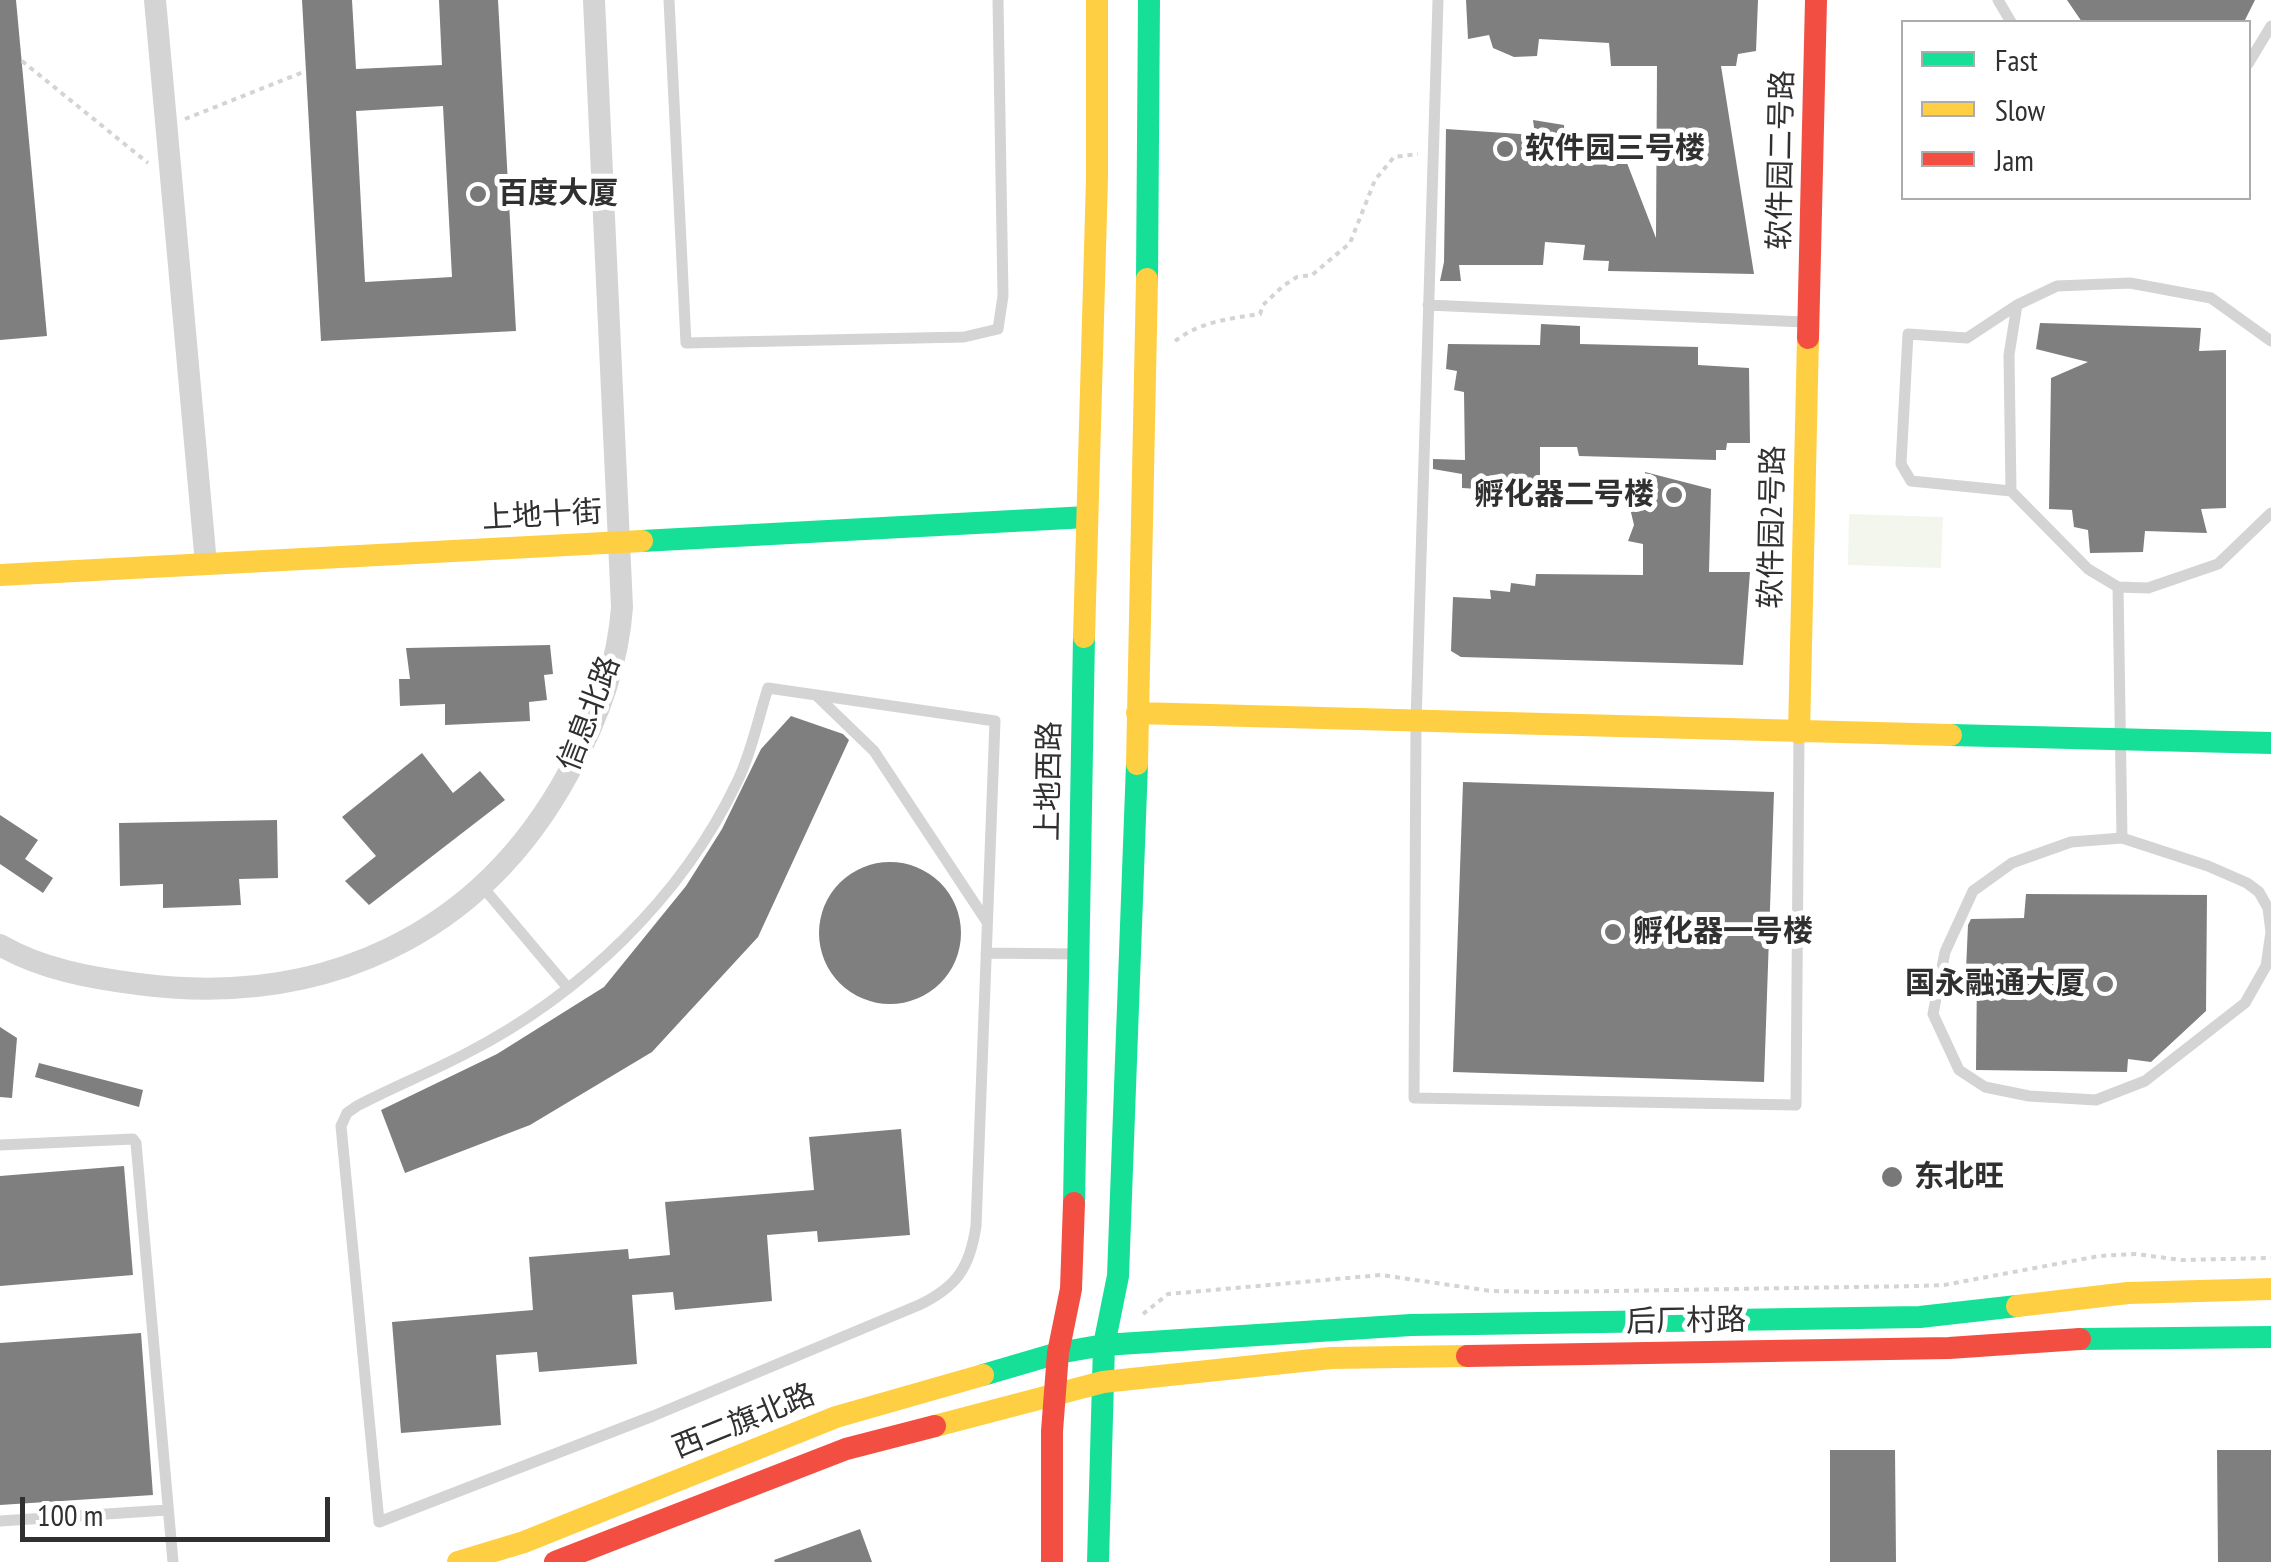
<!DOCTYPE html>
<meta charset="utf-8">
<style>
body{margin:0}
#map{position:relative;width:2271px;height:1562px;overflow:hidden;background:#fff;font-family:"PT Sans Narrow",sans-serif}
canvas{display:block}
.legend{position:absolute;left:1901px;top:20px;width:350px;height:180px;box-sizing:border-box;background:#fff;border:2px solid #acacac;margin:0;padding:12px 18px;list-style:none;font-size:30px;color:#303030}
.legend li{display:flex;align-items:center;gap:20px;height:50px}
.legend b{width:50px;border:2px solid #acacac}
.scale{position:absolute;left:20px;top:1497px;width:310px;height:45px;box-sizing:border-box;border:5px solid #303030;border-top:0;padding-left:12px;font-size:30px;line-height:35px;white-space:nowrap;color:#303030;-webkit-text-stroke:8px #fff;paint-order:stroke}
</style>
<div id="map">
<canvas width="2271" height="1562"></canvas>
<ul class="legend">
<li><b style="height:12px;background:#16e098"></b>Fast</li>
<li><b style="height:12px;background:#ffcf43"></b>Slow</li>
<li><b style="height:12px;background:#f24e42"></b>Jam</li>
</ul>
<div class="scale">100 m</div>
</div>
<script>
const ctx = document.querySelector('canvas').getContext('2d');
ctx.lineJoin = 'round';
function fillPath(path, color) { ctx.fillStyle = color; ctx.fill(path, 'evenodd'); }
function trace(path, color, width, dash) { ctx.strokeStyle = color; ctx.lineWidth = width; ctx.lineCap = dash ? 'butt' : 'round'; ctx.setLineDash(dash || []); ctx.stroke(path); }
function label(font, color, halo, rows, align = 'center') {
  ctx.font = font + ' "PT Sans Narrow","Noto Sans SC",sans-serif'; ctx.lineWidth = 10; ctx.setLineDash([]); ctx.textBaseline = 'middle'; ctx.strokeStyle = halo; ctx.fillStyle = color; for (const [text, x, y, turn = 0] of rows) {
    ctx.save(); ctx.translate(x, y); ctx.rotate((+turn || 0) * Math.PI / 180); ctx.textAlign = isNaN(turn) ? turn : align; if (halo) ctx.strokeText(text, 0, 0); ctx.fillText(text, 0, 0); ctx.restore();
  }
}
fillPath(new Path2D(`
 M1849,514L1943,517L1941,568L1848,565Z`), '#f2f6ec');
fillPath(new Path2D(`
 M0,0H16L47,336L0,340Z
 M302,0H352L356,69L442,65L439,0H498L516,331L321,341ZM443,106L452,277L365,282L356,111Z
 M1466,0H1758L1756,51L1738,54L1736,66H1721L1754,274L1608,271L1609,261L1583,260L1585,245L1545,242L1543,265H1459L1461,281H1440L1444,262L1446,129L1535,135L1533,120L1564,125L1565,163H1627L1656,238L1657,66H1611L1609,43L1539,39L1537,56L1514,57L1493,48L1489,35L1468,39Z
 M2067,0H2255L2244,22H2082Z
 M2040,323L2201,328L2199,351L2226,350V508L2201,509L2207,533L2145,531L2143,552L2090,553L2088,530L2074,527L2072,510L2049,509L2051,378L2088,362L2036,349Z
 M1541,324L1580,326V344L1698,347V365L1749,368L1750,443H1727L1726,450H1716V460L1579,456L1577,447H1540V504L1478,500V489L1462,488V474L1433,469V459L1465,460L1464,392L1454,390L1457,371L1446,369L1448,344L1540,345Z
 M1645,472L1711,489L1709,572H1750L1743,665L1461,657L1451,651L1453,597L1491,599L1490,590L1510,592L1511,583L1535,586L1536,574L1643,575V544L1628,541L1634,525L1629,504L1644,487Z
 M550,645L553,674L544,675L547,700L529,702L530,721L445,725V704L400,706L399,679H410L406,648Z
 M791,716L843,734L849,740L758,937L652,1052L530,1125L405,1173L381,1110L497,1054L604,987L686,886L722,829L761,749Z
 M422,753L453,793L480,771L505,800L369,905L345,881L376,856L342,817Z
 M1463,782L1774,792L1764,1082L1453,1072Z
 M0,815L38,840L25,859L53,878L43,893L0,864Z
 M277,820L278,878L239,879L241,905L163,908V884L120,886L119,823Z
 M819 933a71 71 0 1 1 142 0a71 71 0 1 1-142 0Z
 M2026,894L2207,895L2206,1011L2151,1062L2128,1059L2127,1072L1976,1070L1977,970H1966L1968,925L1971,919L2024,918Z
 M0,1027L17,1038L12,1098L0,1097Z
 M39,1063L143,1090L139,1107L35,1077Z
 M901,1129L910,1235L818,1242L817,1231L767,1235L772,1301L675,1310L673,1292L632,1295L637,1364L539,1372L537,1352L496,1355L501,1425L401,1433L392,1322L533,1310L529,1257L628,1249L629,1259L670,1255L665,1202L814,1190L809,1137Z
 M124,1166L133,1275L0,1286V1176Z
 M141,1333L153,1495L0,1505V1343Z
 M1830,1450H1895L1896,1562H1830Z
 M2217,1450H2271V1562H2218Z
 M860,1529L872,1562H775L774,1560Z`), '#7f7f7f');
trace(new Path2D(`
 M22,61L148,163
 M185,119L306,71
 M1175,341C1202,321 1228,319 1260,314L1263,305L1283,286L1297,277L1312,275L1350,243L1375,180L1394,157L1418,154
 M1143,1314L1168,1294L1381,1275L1491,1291L1551,1292L1917,1286L1944,1285L2099,1256L2136,1254L2181,1260L2271,1258`), '#d4d4d4', 4, [5, 5]);
trace(new Path2D(`
 M669,0L686,343L964,337L998,329L1003,296L998,0
 M1438,0L1416,722L1414,1098L1796,1105L1799,735
 M1998,0L2011,22
 M2248,64L2271,26
 M1428,305L1804,322
 M2271,341L2211,298L2130,283L2057,286L2017,305L1967,338L1908,334L1901,464L1911,481L2011,491L2088,569L2118,587L2148,588L2218,564L2271,513
 M2011,491L2009,355L2017,305
 M2118,587L2122,838
 M768,688L995,721L976,1226C970,1267 957,1287 919,1305L653,1416L379,1522L341,1126L347,1113L357,1106C393,1087 431,1072 467,1053C580,995 682,898 737,782C751,754 758,719 768,688Z
 M816,695L874,751L987,922
 M2122,838L2208,866L2247,883L2259,892L2268,908L2271,932L2266,966L2245,1003L2145,1081L2096,1100L2029,1096L1985,1087L1959,1070L1933,1014L1945,952L1973,891L2012,863L2071,842Z
 M481,885L568,988
 M986,953L1075,954
 M0,1145L133,1139L136,1143L173,1562
 M0,1521L167,1510`), '#d4d4d4', 11);
trace(new Path2D(`
 M155,0L206,564
 M0,945C41,969 91,978 138,984C321,1008 480,937 569,772C597,721 618,666 622,607L594,0`), '#d4d4d4', 22);
trace(new Path2D(`
 M1147,279L1149,0
 M642,541L1087,517
 M1951,735L2271,743
 M1074,1203L1084,637
 M2080,1339L2271,1337
 M983,1375L1058,1353L1104,1345L1411,1325L1920,1317L2017,1306
 M1098,1562L1104,1345L1118,1276L1137,764`), '#16e098', 22);
trace(new Path2D(`
 M0,575L642,541
 M1084,637L1097,178V0
 M1137,713L1951,735
 M1799,733L1808,338
 M1137,764L1147,279
 M2017,1306L2128,1293L2271,1289
 M935,1426L1103,1382L1331,1358L1467,1356
 M458,1562L524,1542L836,1417L983,1375`), '#ffcf43', 22);
trace(new Path2D(`
 M1808,338L1816,0
 M1467,1356L1949,1348L2080,1339
 M555,1562L846,1449L935,1426
 M1052,1562V1431L1058,1353L1071,1289L1074,1203`), '#f24e42', 22);
for (const [x, y, r, color] of [
 [1505,149,10,"#787878"],
 [478,194,10,"#787878"],
 [1674,495,10,"#787878"],
 [1613,932,10,"#787878"],
 [2105,984,10,"#787878"],
 [1892,1177,12,"#787878"]
]) { const dot = new Path2D(); dot.arc(x, y, r, 0, 2 * Math.PI); ctx.fillStyle = color; ctx.fill(dot); trace(dot, '#fff', 4); }
label('bold 30px', '#303030', '#fff', [
 ["软件园三号楼",1525,149],
 ["百度大厦",498,194],
 ["孵化器二号楼",1654,495,"right"],
 ["孵化器一号楼",1633,932],
 ["国永融通大厦",2085,984,"right"],
 ["东北旺",1914,1177]
], 'left');
label('30px', '#303030', '#fff', [
 ["软件园二号路",1782,160,-89],
 ["上地十街",542,516,-3],
 ["软件园2号路",1773,527,-89],
 ["信息北路",590,714,-69],
 ["上地西路",1050,781,-89],
 ["后厂村路",1686,1322,-1],
 ["西二旗北路",744,1422,-22]
]);
</script>
